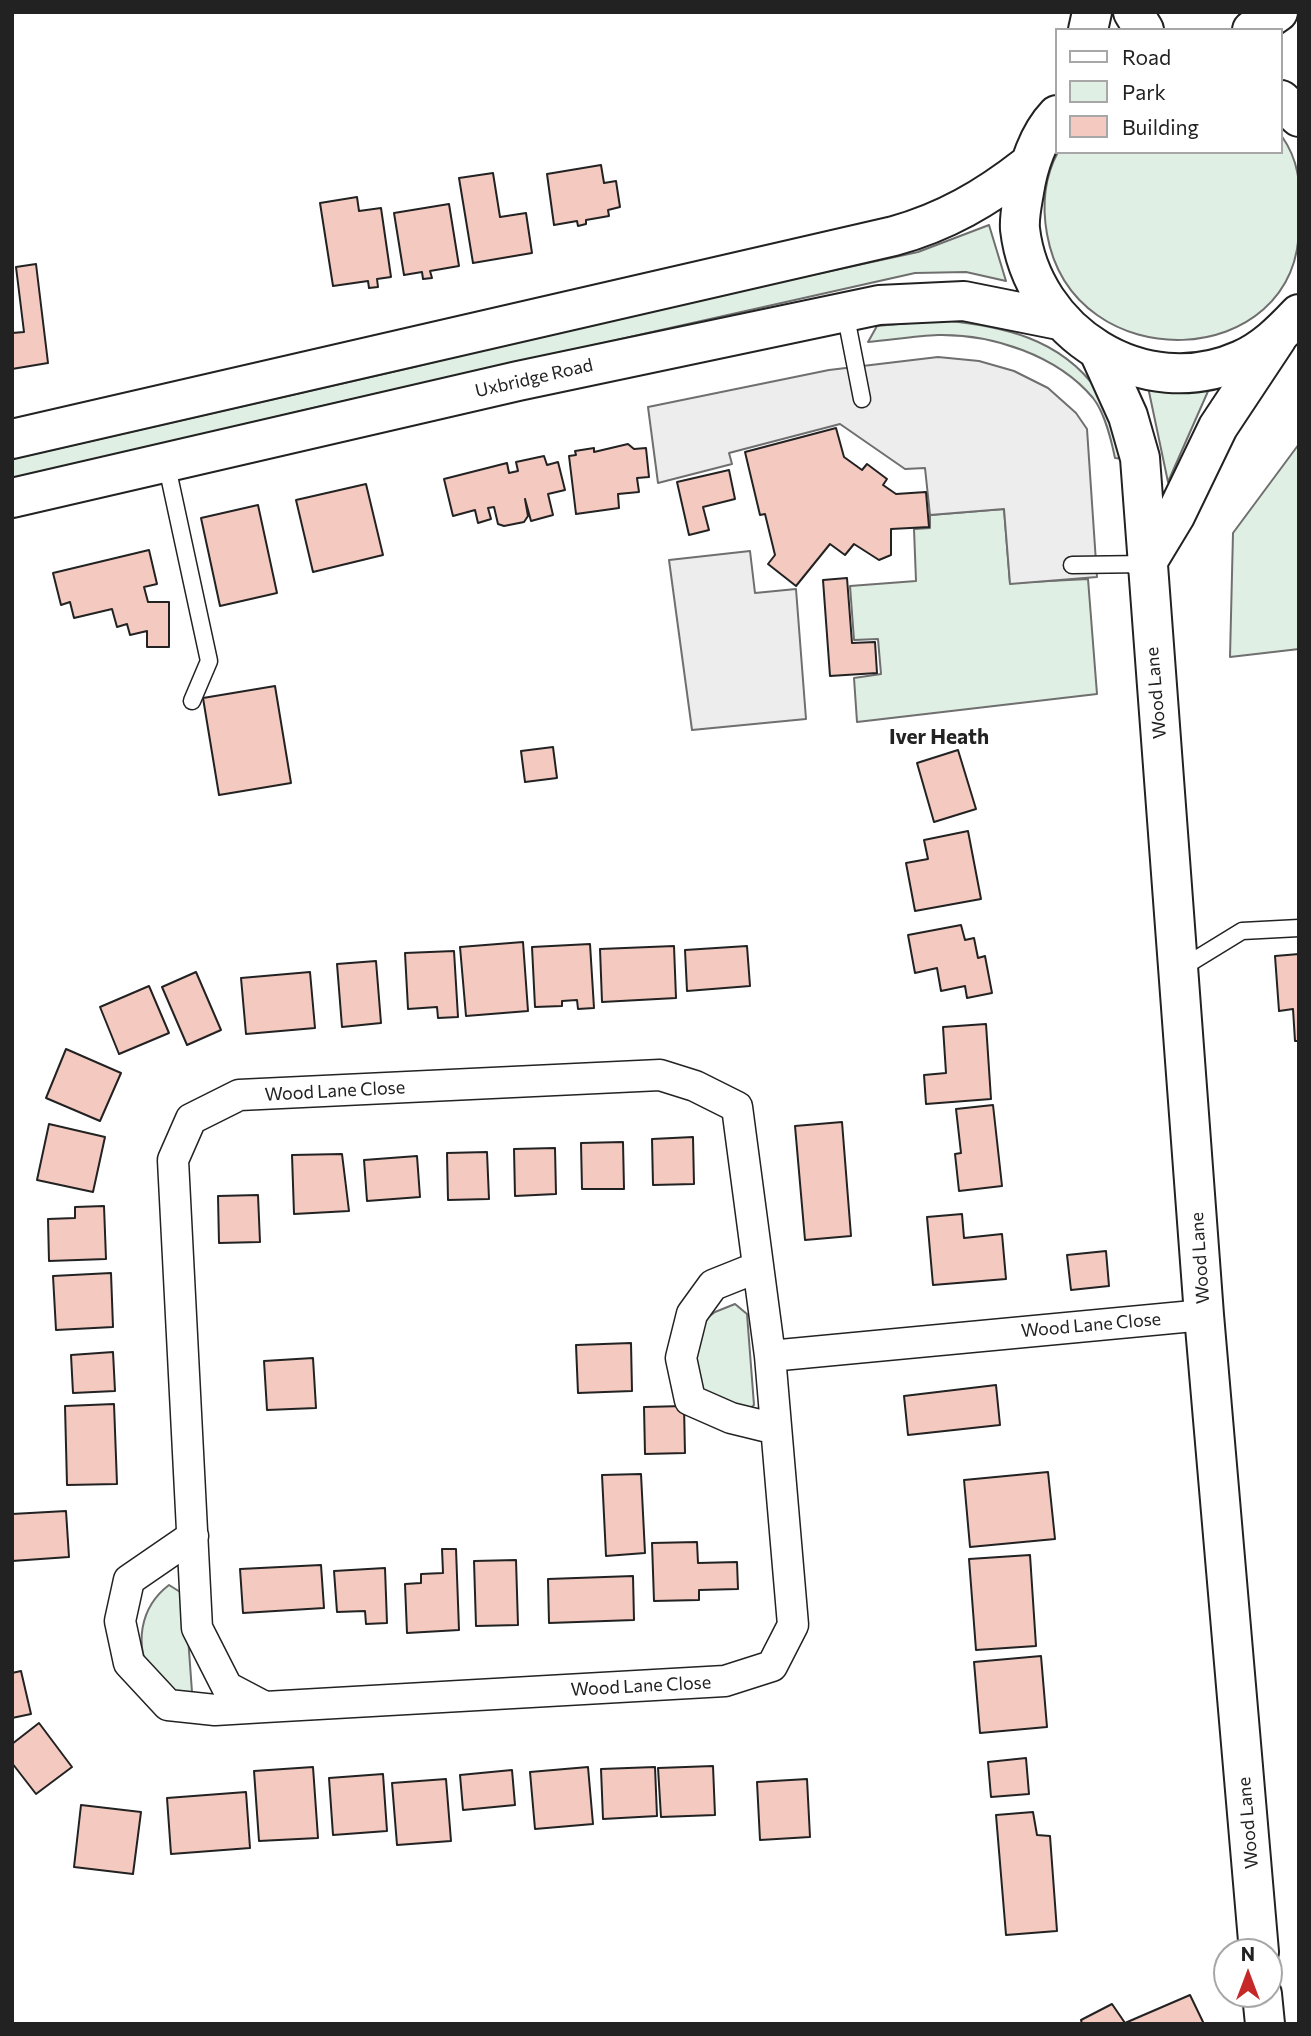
<!DOCTYPE html>
<style>
body{margin:0}
#map{position:relative;width:1311px;height:2036px;overflow:hidden;background:#fff;font-family:Commissioner,sans-serif}
canvas{display:block}
.frame{position:absolute;inset:0;border:14px solid #222;pointer-events:none}
.legend{position:absolute;left:1055px;top:28px;width:228px;height:126px;box-sizing:border-box;background:#fff;border:2px solid #a7a7a7;margin:0;padding:9px 12px;list-style:none;font-size:21px;color:#222}
.legend li{display:flex;align-items:center;gap:14px;height:35px}
.legend b{width:35px;border:2px solid #a7a7a7}
.north{position:absolute;left:1213px;top:1938px;width:70px;height:70px;box-sizing:border-box;background:#fff;border:2px solid #a7a7a7;border-radius:50%;rotate:0deg;font-size:19px;font-weight:700;line-height:28px;text-align:center;color:#222}
.north::after{content:'';display:block;margin:auto;width:24px;height:32px;background:#c62828;clip-path:polygon(50% 0,100% 100%,50% 72%,0 100%)}
</style>
<div id="map">
<canvas width="1311" height="2036"></canvas>
<div class="frame"></div>
<ul class="legend">
<li><b style="height:9px;background:#fff"></b>Road</li>
<li><b style="height:19px;background:#e0efe3"></b>Park</li>
<li><b style="height:19px;background:#f3c9c0"></b>Building</li>
</ul>
<div class="north">N</div>
</div>
<script>
const ctx = document.querySelector('canvas').getContext('2d');
ctx.lineJoin = 'round';
function fillPath(path, color) { ctx.fillStyle = color; ctx.fill(path, 'evenodd'); }
function trace(path, color, width, dash) { ctx.strokeStyle = color; ctx.lineWidth = width; ctx.lineCap = dash ? 'butt' : 'round'; ctx.setLineDash(dash || []); ctx.stroke(path); }
function label(font, color, halo, rows, align = 'center') {
  ctx.font = font + ' Commissioner,sans-serif'; ctx.lineWidth = 5; ctx.setLineDash([]); ctx.textBaseline = 'middle'; ctx.strokeStyle = halo; ctx.fillStyle = color; for (const [text, x, y, turn = 0] of rows) {
    ctx.save(); ctx.translate(x, y); ctx.rotate((+turn || 0) * Math.PI / 180); ctx.textAlign = isNaN(turn) ? turn : align; if (halo) ctx.strokeText(text, 0, 0); ctx.fillText(text, 0, 0); ctx.restore();
  }
}
const green = new Path2D(`
 M1281,135C1303,166 1299,190 1299,226C1299,372 1073,381 1047,234C1042,206 1044,178 1058,152H1281Z
 M989,225L1006,281L966,272L915,273L309,409L12,480V459L414,367L581,325L918,252Z
 M942,320C1002,326 1060,338 1097,390C1102,397 1109,405 1112,412C1118,427 1120,444 1124,459L1115,458C1111,439 1105,413 1093,398C1057,355 992,334 938,335C915,336 891,340 868,342L877,326Z
 M1148,387L1209,389L1168,482Z
 M1299,444V649L1230,657L1233,533Z
 M1004,509L1010,583L1088,579L1097,694L857,722L854,678L881,674L878,639L854,640L850,586L916,581L914,529L930,528V515Z
 M735,1304L747,1314L754,1405L743,1414L723,1412L686,1375L694,1328L715,1312Z
 M169,1585L185,1595L192,1692L174,1694C168,1689 157,1684 153,1677C133,1646 140,1607 169,1585Z`);
fillPath(green, '#e0efe3');
trace(green, '#6f6f6f', 2);
const parking = new Path2D(`
 M938,357L979,361L1014,371L1048,388L1076,413L1087,429L1097,577L1010,584L1004,509L930,515L925,468L905,469L840,424L729,453L732,464L658,483L648,407L829,370Z
 M750,551L755,593L796,589L806,719L692,730L669,560Z`);
fillPath(parking, '#ededed');
trace(parking, '#6f6f6f', 2);
const building = new Path2D(`
 M601,165L604,183L616,181L620,207L608,210L609,216L586,220V224L578,226L577,221L554,225L547,174Z
 M493,173L500,217L526,213L532,253L473,263L459,178Z
 M357,197L359,211L381,208L391,277L377,279L378,287L369,288L368,281L333,286L320,203Z
 M449,204L459,266L430,271L432,278L423,279L422,272L404,275L394,213Z
 M36,264L48,363L12,369V333L24,332L16,267Z
 M836,428L844,457L862,470L867,464L887,479L883,485L896,494L926,492L929,527L891,529V555L879,560L854,544L845,555L830,544L796,586L768,564L775,555L765,514L760,515L745,452Z
 M628,444L634,449L646,448L649,477L637,478L639,492L618,494L619,508L576,514L569,456L576,455L575,451L594,448V452Z
 M544,456L547,465L558,462L565,490L548,494L553,515L531,521L525,499L528,516L524,522L504,526L498,524L494,507L488,508L491,519L478,523L475,510L453,516L444,479L507,463L509,473L518,471L516,462Z
 M729,470L735,499L703,507L709,530L689,535L677,482Z
 M366,484L383,555L313,572L296,500Z
 M258,505L277,593L220,606L201,518Z
 M149,550L157,584L144,587L148,602H169V647H147V631L130,635L127,624L117,627L112,609L74,618L70,602L61,605L53,573Z
 M847,578L852,643L875,642L877,673L830,676L823,580Z
 M275,686L291,783L219,795L203,698Z
 M553,747L557,778L525,782L521,751Z
 M958,750L976,809L934,822L917,763Z
 M968,831L981,899L915,911L906,863L928,859L924,840Z
 M961,925L965,940L974,938L978,958L985,956L992,993L967,998L965,986L941,991L937,968L915,973L908,935Z
 M523,942L528,1011L466,1016L460,947Z
 M590,944L594,1008L578,1009L577,1000L562,1001V1006L535,1007L532,947Z
 M674,946L676,998L602,1002L600,949Z
 M747,946L750,986L687,991L685,950Z
 M454,951L458,1017L438,1018L437,1007L408,1009L405,953Z
 M1299,954V1041H1295L1293,1009L1279,1011L1275,956Z
 M376,961L381,1023L342,1027L337,964Z
 M196,972L221,1030L187,1045L162,987Z
 M310,972L315,1028L246,1034L241,978Z
 M149,986L169,1033L119,1054L100,1007Z
 M986,1024L991,1099L926,1104L924,1075L946,1073L943,1027Z
 M66,1049L121,1073L100,1121L46,1098Z
 M993,1105L1002,1186L959,1191L955,1154L961,1153L956,1109Z
 M842,1122L851,1236L805,1240L795,1126Z
 M49,1124L105,1137L93,1192L37,1180Z
 M693,1137L694,1184L653,1185L652,1139Z
 M623,1142L624,1189H582L581,1143Z
 M555,1148L556,1194L515,1196L514,1149Z
 M487,1152L489,1199L448,1200L447,1153Z
 M342,1154L349,1211L294,1214L292,1155Z
 M417,1156L420,1197L367,1201L364,1160Z
 M258,1195L260,1242L219,1243L218,1196Z
 M104,1206L106,1259L49,1261L48,1219L75,1218V1207Z
 M962,1214L964,1238L1002,1234L1006,1279L933,1285L927,1217Z
 M1106,1251L1109,1286L1071,1290L1067,1255Z
 M111,1273L113,1327L56,1330L53,1276Z
 M631,1343L632,1391L578,1393L576,1345Z
 M113,1352L115,1391L73,1393L71,1355Z
 M313,1358L316,1408L267,1410L264,1361Z
 M996,1385L1000,1425L908,1435L904,1396Z
 M114,1404L117,1484L67,1485L65,1406Z
 M684,1406L685,1453L645,1454L644,1407Z
 M1048,1472L1055,1539L970,1547L964,1480Z
 M641,1474L645,1553L606,1556L602,1475Z
 M66,1511L69,1557L12,1561V1514Z
 M697,1542L698,1563L737,1562L738,1589L699,1590V1600L654,1601L652,1543Z
 M442,1549H456L459,1630L407,1633L405,1584L421,1583V1574L443,1573Z
 M1030,1555L1036,1646L976,1650L969,1559Z
 M516,1560L518,1625L476,1626L474,1561Z
 M321,1565L324,1608L243,1613L240,1569Z
 M385,1568L387,1623L366,1624L365,1611L337,1612L334,1571Z
 M633,1576L634,1620L549,1623L548,1579Z
 M1041,1656L1047,1727L980,1733L974,1662Z
 M21,1671L31,1714L12,1718V1673Z
 M39,1723L72,1767L36,1794L12,1763V1744Z
 M1026,1758L1029,1794L991,1797L988,1762Z
 M713,1766L715,1815L661,1817L658,1768Z
 M313,1767L318,1838L259,1841L254,1771Z
 M588,1767L593,1824L535,1829L530,1772Z
 M655,1767L657,1816L603,1819L601,1769Z
 M512,1770L515,1805L463,1810L460,1775Z
 M383,1774L387,1831L333,1835L329,1778Z
 M446,1779L451,1841L397,1845L392,1783Z
 M807,1779L810,1837L760,1840L757,1782Z
 M246,1792L250,1848L171,1854L167,1798Z
 M81,1805L141,1812L133,1874L74,1867Z
 M1033,1812L1037,1835L1050,1836L1057,1931L1006,1935L996,1815Z
 M1190,1995L1204,2024H1082L1081,2020L1112,2004L1125,2023Z`);
fillPath(building, '#f3c9c0');
trace(building, '#222', 2);
const lane = new Path2D(`
 M845,312L862,399
 M166,462L209,661L192,701
 M1072,565L1146,564
 M1180,969L1242,931L1299,928`);
const street = new Path2D(`
 M660,1075L695,1086L737,1107L770,1356L793,1625L772,1666L725,1681L265,1707L227,1687L197,1628L173,1160L191,1119L239,1095Z
 M758,1267L713,1285L692,1314L681,1358L690,1400L731,1418L776,1429
 M770,1356L1204,1315
 M193,1536L129,1580L120,1621L129,1663L168,1705L215,1710L265,1707`);
const secondary = new Path2D(`
 M1133,12L1144,30
 M1088,30L1092,12
 M1100,354L1128,416L1140,458L1204,1315L1259,1952
 M1146,564L1175,516L1218,427L1277,338
 M1262,1994L1265,2024`);
const primary = new Path2D(`
 M1252,30L1278,12
 M1281,100L1299,117
 M1057,115C1038,135 1028,166 1024,192C1022,204 1019,217 1020,229C1032,333 1143,404 1241,360C1264,350 1282,332 1299,314
 M12,439L894,236C945,222 986,198 1027,166
 M12,498L518,381L879,305L964,301L1059,320`);
trace(lane, '#222', 19);
trace(street, '#222', 33);
trace(secondary, '#222', 42);
trace(primary, '#222', 42);
trace(lane, '#fff', 16);
trace(street, '#fff', 30);
trace(secondary, '#fff', 38);
trace(primary, '#fff', 38);
label('18px', '#222', '#fff', [
 ["Uxbridge Road",534,378,-13],
 ["Wood Lane",1156,693,-95],
 ["Wood Lane Close",335,1091,-3],
 ["Wood Lane",1200,1258,-94],
 ["Wood Lane Close",1091,1325,-5],
 ["Wood Lane Close",641,1686,-3],
 ["Wood Lane",1248,1823,-95]
]);
label('bold 21px', '#222', '#fff', [
 ["Iver Heath",939,737]
]);
</script>
